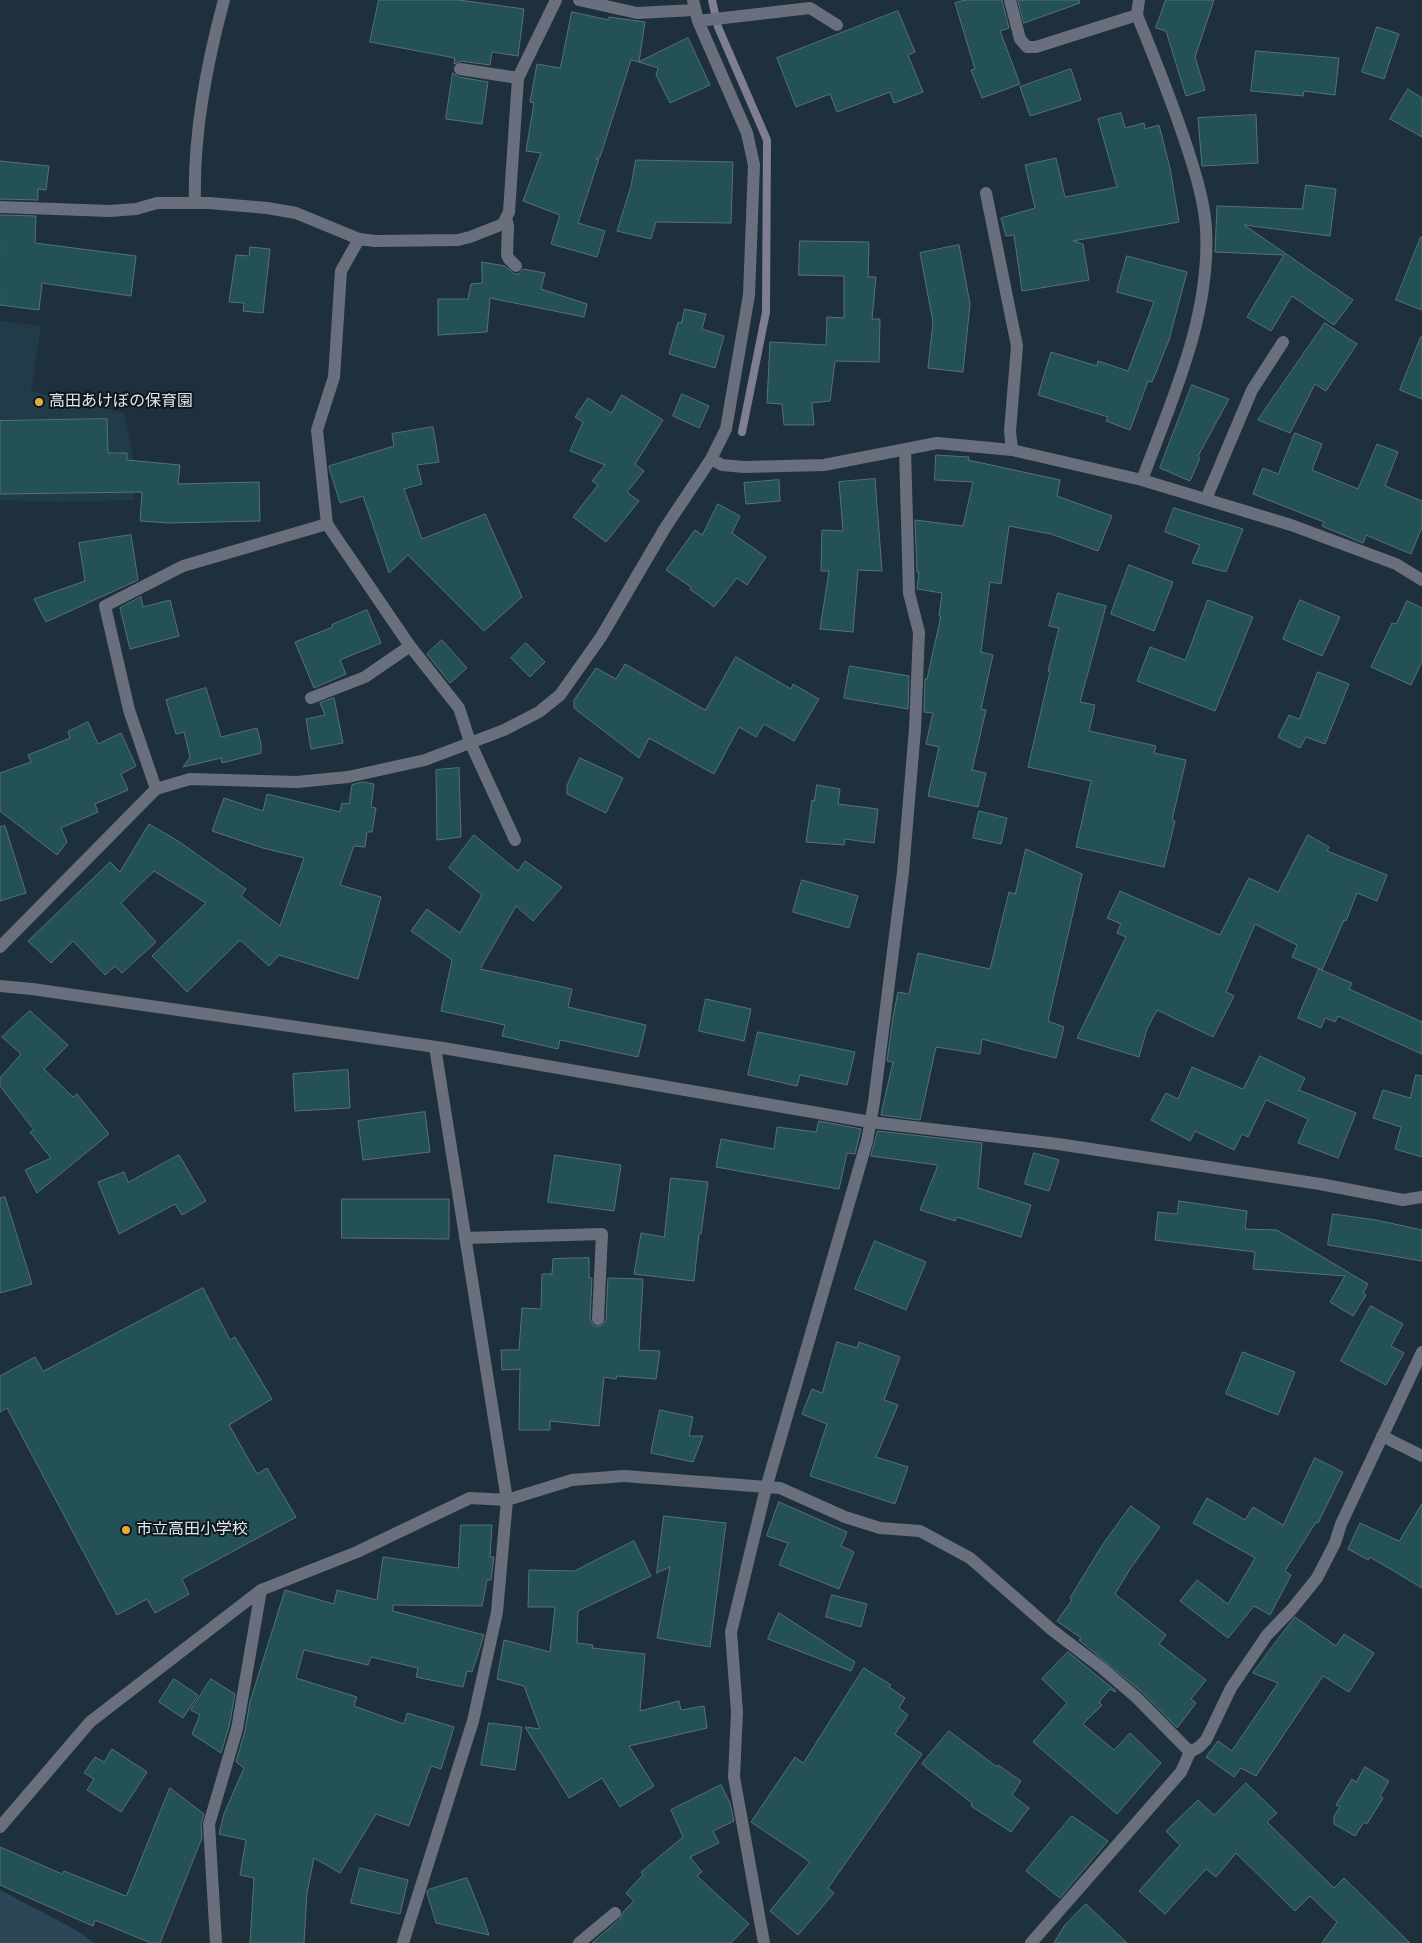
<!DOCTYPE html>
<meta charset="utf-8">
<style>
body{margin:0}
canvas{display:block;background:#1e303b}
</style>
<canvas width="1422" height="1943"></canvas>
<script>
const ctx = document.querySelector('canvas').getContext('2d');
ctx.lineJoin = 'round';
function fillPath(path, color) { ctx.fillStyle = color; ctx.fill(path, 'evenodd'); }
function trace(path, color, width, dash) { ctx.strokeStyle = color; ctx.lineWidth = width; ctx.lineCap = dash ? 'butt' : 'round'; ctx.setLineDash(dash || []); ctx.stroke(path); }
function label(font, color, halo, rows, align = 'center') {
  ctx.font = font + ' "DejaVu Sans","Noto Sans JP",sans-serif'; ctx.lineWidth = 4; ctx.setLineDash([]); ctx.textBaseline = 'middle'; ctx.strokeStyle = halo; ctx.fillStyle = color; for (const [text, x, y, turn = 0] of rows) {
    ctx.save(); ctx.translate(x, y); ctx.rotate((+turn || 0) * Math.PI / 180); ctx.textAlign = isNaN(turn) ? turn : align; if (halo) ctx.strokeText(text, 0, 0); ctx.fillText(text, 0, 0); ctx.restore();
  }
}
fillPath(new Path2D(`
 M0,321L41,326L31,391L124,413L134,463V500L61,502L0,500Z`), '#213b49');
fillPath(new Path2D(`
 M0,1890L74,1929L95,1943H0Z`), '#2b4656');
trace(new Path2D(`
 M712,0L718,27L767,140L766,312L742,432`), '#7f7e95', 8);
const building = new Path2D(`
 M379,0H459L524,9L518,56L492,52L490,65L461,61L454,64L455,58L370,42Z
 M966,0H1002L1009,28L1000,31L1020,84L982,98L971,70L975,69L955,3Z
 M1018,0H1079L1080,3L1024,23Z
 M1166,0H1214L1195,57L1205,90L1186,96L1166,31L1156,28Z
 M898,11L915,52L908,55L923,92L894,103L890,92L837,112L830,94L796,107L777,58Z
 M572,12L609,20V17L645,22L639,62L631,60L600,157L596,159H599L578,223L605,231L597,257L551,244L560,215L523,201L541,153L526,151L534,103L530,102L537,64L560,68Z
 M1377,27L1399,34L1384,79L1362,72Z
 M688,38L710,85L670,103L656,75L658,68L639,62Z
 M1256,51L1339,58L1335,95L1304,91L1303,96L1251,91Z
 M1071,69L1081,100L1030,116L1020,87Z
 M453,73L459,77L488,82L482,124L446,119Z
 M1408,89L1422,98V137L1390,119Z
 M1121,113L1125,128L1144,123L1145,129L1159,125L1170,168L1179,222L1073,241L1083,244L1089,280L1022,291L1014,235L1006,236L1001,218L1035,208L1025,165L1056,158L1065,197L1117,187L1098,119Z
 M1256,115L1258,163L1202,166L1198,118Z
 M636,160L733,162L731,223L656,222L651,239L617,231L631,186Z
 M0,161L49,166L46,190L38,189V200L0,199Z
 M1306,185L1336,189L1330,236L1244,225L1353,300L1334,325L1292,296L1271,331L1247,317L1284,255L1215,252L1217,206L1302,209Z
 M0,215L36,216L35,243L136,256L131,296L42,283L39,310L0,305Z
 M1421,237H1422V310L1396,300Z
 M800,241L869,242L868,277H876L872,319H880L879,362L835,361L830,401L812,403L814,425H784L782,404L767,403L770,342L826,345L827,317L844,318V276L799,275Z
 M959,245L970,304L963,372L928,368L933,322L920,253Z
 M250,247L270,249L263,313L243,311L244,303L229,302L236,255L249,256Z
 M1127,256L1187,272L1169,340L1152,382L1148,381L1130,430L1106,421L1108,417L1038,395L1051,352L1097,366L1098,361L1128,371L1154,302L1117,292Z
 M482,262L505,266L514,274H519L523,269L545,273L541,289L587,304L584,317L490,298L487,332L438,335V299H468L471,284L482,283Z
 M685,309L706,314L702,329L724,336L715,368L669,354L678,322L681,323Z
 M1325,323L1357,344L1326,391L1315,384L1290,433L1258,420Z
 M1421,337H1422V399L1400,390Z
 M1192,385L1229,399L1198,456L1200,458L1190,481L1160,468Z
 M682,394L709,406L699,428L673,416Z
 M622,395L663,420L635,464L644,471L627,492L639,501L606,542L573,517L598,485L592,481L605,465L570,451L583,422L575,417L588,398L611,413Z
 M107,419L108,453H127V460L180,465L178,484L259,482L260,521L169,523L140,521L142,492L0,494V421Z
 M433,427L439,462L417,465L422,484L404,489L422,539L485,514L522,597L484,631L408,555L389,573L363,496L340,503L329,467V466L394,446L392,434Z
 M1295,433L1322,444L1312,470L1358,489L1377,444L1398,452L1385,486L1422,501V527L1411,554L1366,535L1363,543L1322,526L1324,522L1253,494L1263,468L1278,474Z
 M936,455L969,457L968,460L1060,480L1057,496L1112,516L1098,551L1051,534L1009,526L1001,584L990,582L981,652L993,655L981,709L986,710L972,770L986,773L978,807L928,796L939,747L926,744L933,713L924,712L925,679H927L941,616H939L942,593L917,589L919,572H917L915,520L963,526L973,482L935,480Z
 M875,479L882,571L858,570L853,632L820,629L829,571H821L822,530L843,531L839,482Z
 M779,480L780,501L746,504L744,483Z
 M718,504L740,516L732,533L766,557L747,585L737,578L714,607L690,589L691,587L666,570L695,530L702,535Z
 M1174,508L1243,529L1226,572L1192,563L1200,545L1165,532Z
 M131,535L138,580L46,622L34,599L85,581L79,543Z
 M1129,565L1173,582L1154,631L1111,614Z
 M1058,593L1106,606L1080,702L1095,705L1089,731L1156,746L1154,753L1186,760L1172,820L1175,821L1164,867L1076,847L1091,781L1028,767L1050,672L1048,671L1059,628L1049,626Z
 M141,597L143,607L170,600L179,636L130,649L120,608Z
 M1208,600L1253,617L1215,711L1137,681L1150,647L1185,660Z
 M1300,600L1340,617L1322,656L1283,639Z
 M1407,601L1422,608V661L1411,685L1371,667L1392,623L1396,624Z
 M367,610L381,643L340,660L346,674L314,688L295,642L333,627L332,625Z
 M442,640L467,668L450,683L427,654Z
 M526,643L545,662L530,677L511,658Z
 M736,657L791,689L793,684L819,699L794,741L764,724L756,737L739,727L714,774L649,738L639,758L574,708V700L596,668L616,679L625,664L705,710Z
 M850,666L909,676L908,709L844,698Z
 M1318,672L1349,684L1325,744L1306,737L1300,748L1278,737L1289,715L1299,719Z
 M206,688L221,737L257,728L261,744V753L222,763L221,758L183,767L190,757L184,732L176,734L166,700Z
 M334,698L343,743L311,749L306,719L325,715L320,703Z
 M88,722L98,744L121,733L136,766L121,774L128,790L95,804L98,812L61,828L67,842L57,855L0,811V773L31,762L28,755L70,738L68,732Z
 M580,758L623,778L606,813L567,794V786Z
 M459,768L461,837L437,840L436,770Z
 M363,782L374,784L371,807L376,808L372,832H367L365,847L354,846L340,885L381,897L358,979L279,955L269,966L240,940L187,992L152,956L206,903L154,871L121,903L156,942L122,973L115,966L105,975L73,941L51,963L28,941L110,862L120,872L149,824L178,841L246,889L241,896L280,926L304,858L263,848L212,831L224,798L263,811L267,794L340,812L342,803L349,804L352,785Z
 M817,785L840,789L838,804L878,809L874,843L845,839L844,845L806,842L812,800L814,801Z
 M979,811L1007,818L1001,844L973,838Z
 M5,826L26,893L0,901V827Z
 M474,835L518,871L525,861L562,887L533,921L516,906L480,969L572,989L568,1007L646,1025L638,1057L560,1040L558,1049L502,1036L505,1025L441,1011L452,960L411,931L427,909L460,933L482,895L449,868Z
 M1308,835L1329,847L1327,851L1387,875L1377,901L1357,893L1346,921L1344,920L1322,970L1292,957L1297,945L1255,924L1226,992L1234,996L1213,1037L1157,1010L1147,1029L1139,1057L1077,1038L1126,937L1117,933L1121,924L1107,918L1120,891L1220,935L1249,878L1278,892Z
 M1026,849L1082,874L1048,1021L1064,1027L1056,1058L982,1039L980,1054L936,1047L920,1120L881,1115L893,1062L887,1061L893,1017L898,992L909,994L918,953L990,969L1009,892L1015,894Z
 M802,880L858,896L849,928L793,912Z
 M1319,969L1352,983L1349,989L1422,1022V1054L1338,1016L1335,1022L1325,1018L1321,1028L1298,1018Z
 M706,999L751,1009L744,1041L699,1031Z
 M30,1011L68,1045L44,1069L73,1097L77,1094L109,1134L37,1193L25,1170L51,1158L30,1132L34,1130L0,1086V1078L21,1054L2,1037Z
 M758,1032L855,1052L847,1085L800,1075L797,1086L748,1075Z
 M1260,1056L1305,1078L1299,1090L1356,1113L1338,1158L1298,1143L1308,1119L1266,1100L1248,1137L1242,1134L1234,1150L1195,1131L1190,1141L1151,1120L1166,1093L1178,1099L1192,1067L1243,1089Z
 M348,1070L350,1108L295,1111L293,1074Z
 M1416,1075L1422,1076V1157L1395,1149L1401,1127L1373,1118L1383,1090L1410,1098Z
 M425,1112L430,1152L363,1160L358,1121Z
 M819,1121L861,1129L855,1154L847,1153L839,1189L716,1167L721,1139L774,1149L777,1127L816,1132Z
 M878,1131L982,1143L978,1188L1031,1205L1021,1237L957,1217L955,1221L920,1210L938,1165L871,1156Z
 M1034,1153L1059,1160L1049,1191L1025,1184Z
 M179,1155L206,1201L182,1215L175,1204L119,1234L98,1182L124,1172L128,1182Z
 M555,1155L621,1165L614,1211L548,1202Z
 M671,1178L708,1182L701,1234H699L694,1281L634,1274L641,1233L664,1237Z
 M5,1197L32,1284L0,1293V1198Z
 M342,1199H449V1239L342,1238Z
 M1179,1201L1247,1211L1245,1229L1277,1230L1368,1284L1363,1293L1366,1295L1353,1316L1330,1302L1345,1276L1253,1269L1255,1252L1155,1240L1158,1212L1177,1214Z
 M1333,1214L1376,1220L1422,1230V1261L1328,1245Z
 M875,1241L926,1262L906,1310L855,1289Z
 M589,1258V1278H592L590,1319L594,1326H601L606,1320L608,1278L643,1279L639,1350L660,1351L656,1379L617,1376L616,1379L604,1377L599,1426L550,1421V1430H519L520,1369L502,1370L501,1350H519L522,1308L541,1309L542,1274H552L553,1259Z
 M203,1288L230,1340L235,1337L272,1399L229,1425L257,1474L267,1468L296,1517L182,1579L189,1594L155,1613L147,1599L117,1615L7,1408L0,1412V1376L35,1357L43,1371Z
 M1371,1306L1403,1324L1391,1346L1404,1353L1386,1385L1341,1361Z
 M837,1342L857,1348L859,1342L900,1357L884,1400L898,1405L876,1457L908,1467L895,1504L810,1476L827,1424L802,1414L812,1389L822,1393Z
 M1243,1352L1295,1372L1278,1415L1226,1394Z
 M660,1410L693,1417L689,1436H703L693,1462L651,1453Z
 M1315,1458L1343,1472L1318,1523L1316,1522L1285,1571L1291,1575L1270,1615L1254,1606L1228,1638L1180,1601L1197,1580L1228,1604L1255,1558L1193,1523L1207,1498L1245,1520L1253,1507L1283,1525Z
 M779,1502L847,1532L841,1546L854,1552L839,1589L779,1565L788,1543L767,1536Z
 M1422,1504V1588L1370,1557L1368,1560L1348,1549L1360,1523L1399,1541Z
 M1131,1506L1160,1527L1130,1569L1115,1594L1166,1635L1159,1644L1206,1680L1191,1699L1196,1703L1177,1728L1142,1692L1079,1640L1081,1638L1057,1621L1072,1600L1070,1598L1103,1544Z
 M664,1516L726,1523L710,1647L657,1638L670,1567L657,1573Z
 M461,1525H492L490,1557H494L493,1564L491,1580H487L482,1606L393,1605V1611L484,1635L472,1672L467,1671L463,1687L416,1677L418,1668L371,1657L368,1665L304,1650L296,1678L357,1697L354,1706L404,1724L407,1713L454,1727L441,1769L431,1766L409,1826L376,1814L340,1873L314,1858L307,1893L304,1943H250L254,1878L240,1875L246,1840L219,1834L224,1814L244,1768L236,1762L245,1731L250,1702L285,1590L334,1604L337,1590L377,1600L383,1557L458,1568Z
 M634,1541L651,1576L578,1611L577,1643L593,1645L592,1648L645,1654L640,1711L679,1701L681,1710L704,1706L707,1728L629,1746L654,1786L620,1807L602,1778L569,1798L525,1727L540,1729L524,1686L497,1679L504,1640L550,1652L555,1607H528L529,1570L574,1571Z
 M832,1595L867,1604L861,1627L826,1617Z
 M779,1613L855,1662L851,1671L768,1639Z
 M1295,1617L1336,1646L1344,1634L1374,1653L1349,1692L1323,1676L1256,1776L1241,1768L1234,1777L1206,1757L1218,1741L1232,1751L1278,1683L1253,1673Z
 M1068,1652L1116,1691L1115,1692L1110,1689L1099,1702L1102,1705L1083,1724L1114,1750L1130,1733L1161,1763L1117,1814L1033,1742L1067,1703L1042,1679Z
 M864,1668L891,1685L889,1687L905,1698L899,1708L908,1715L895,1734L922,1754L828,1888L834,1893L798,1935L770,1911L810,1862L751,1822L795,1757L803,1763Z
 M174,1679L198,1695L183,1718L159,1702Z
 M211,1679L235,1694L229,1727L221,1753L192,1734L200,1715L191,1710Z
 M489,1723L522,1727L515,1770L481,1765Z
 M949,1731L997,1767L998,1765L1021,1781L1012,1795L1029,1808L1011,1832L971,1806L972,1803L922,1764Z
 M112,1749L147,1772L121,1812L87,1790L94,1779L84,1773L95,1757L104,1762Z
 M1365,1767L1389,1781L1380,1796L1383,1798L1367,1824L1364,1822L1355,1836L1334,1824V1816L1340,1807L1336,1805L1352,1779L1356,1782Z
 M1246,1783L1277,1813L1267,1822L1334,1888L1344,1878L1410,1943H1322L1337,1922L1310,1896L1295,1911L1236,1853L1216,1877L1206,1869L1165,1914L1139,1891L1180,1845L1166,1831L1198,1800L1214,1815Z
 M721,1785L730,1803L734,1821L713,1831L719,1843L690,1857L702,1872L697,1876L749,1924L731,1943H592L620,1919L623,1912L634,1901L626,1893L643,1875L641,1872L683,1837L671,1810Z
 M170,1788L204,1814L201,1824L202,1838L160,1943H151L95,1920L93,1926L0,1885V1847L62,1874L64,1871L126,1896Z
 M1072,1816L1108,1841L1060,1898L1026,1871Z
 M360,1868L408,1880L400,1914L351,1903Z
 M467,1878L483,1918L489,1935L436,1923L427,1893L428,1890Z
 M1086,1904L1127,1943H1054L1065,1925Z`);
fillPath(building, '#235156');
trace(building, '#577174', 1);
trace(new Path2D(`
 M579,0L637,13L694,10
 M1010,0L1020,39L1027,47H1036L1137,15
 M1139,0L1137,15C1155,59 1173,104 1188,150C1196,175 1204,201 1206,228C1211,316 1172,399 1142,480
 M698,21L810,8L837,25
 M460,69L518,78
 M986,193L1017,346L1010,431L1012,450
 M195,203C193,134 206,66 224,0
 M0,207L110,211L136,209L157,203H209L267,208L296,213L359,239L375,241L458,240L470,237L503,224L509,212L518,78L556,0
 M506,218L508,226L507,255L509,259L516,266
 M711,459L722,465L744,467L824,465L937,443L1012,450L1142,480L1291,525L1396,564L1422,580
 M1206,499L1252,390L1283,342
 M327,524L317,430L334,377L341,271L359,239
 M311,698L365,677L410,646L459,708L470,742L515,840
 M156,789L129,710L105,606L183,566L327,524L410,646
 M0,947L156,789L190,779L297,782L348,777L425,760L504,730L539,712L560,695L601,637L665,528L711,459L726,429L749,295L754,165L747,133L698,21L693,0
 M0,986L32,989L443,1048L870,1122L1058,1144L1320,1184L1403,1200L1422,1197
 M465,1238L602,1234L598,1319
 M1382,1436L1422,1456
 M0,1827L90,1722L261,1590L357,1552L470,1498L507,1500L572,1480L624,1476L780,1488L845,1517L880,1528L920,1531L970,1558L1052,1630L1102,1668L1137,1698L1190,1752
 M216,1943L209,1824L237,1729L261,1590
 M403,1943L473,1721L497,1612L507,1500L435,1047
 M579,1943L615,1913
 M764,1943L734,1777L737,1712L731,1632L766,1488L867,1141L874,1102L903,872L915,729L919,632L909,593L905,449
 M1031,1943L1181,1772L1190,1752L1199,1747L1206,1740L1231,1688L1267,1635L1292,1609L1317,1578L1335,1543L1341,1524L1422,1352`), '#696f7d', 12);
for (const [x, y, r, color] of [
 [39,402,5,"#e7ac37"],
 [126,1530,5,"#e7ac37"]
]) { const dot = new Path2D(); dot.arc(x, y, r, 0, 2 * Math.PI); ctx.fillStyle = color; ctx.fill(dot); trace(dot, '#0f171c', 2); }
label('16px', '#dde8ef', '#0f171c', [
 ["高田あけぼの保育園",49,402],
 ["市立高田小学校",136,1530]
], 'left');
</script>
